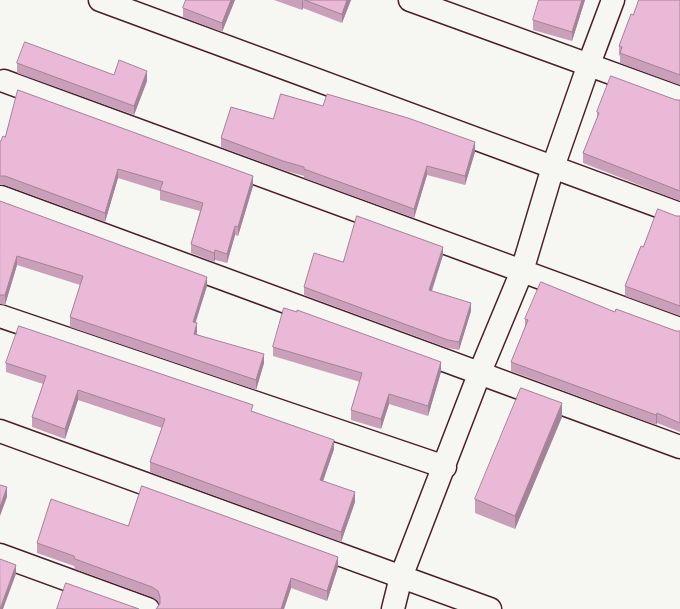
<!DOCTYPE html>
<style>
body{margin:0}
canvas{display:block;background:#f6f6f2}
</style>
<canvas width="680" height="609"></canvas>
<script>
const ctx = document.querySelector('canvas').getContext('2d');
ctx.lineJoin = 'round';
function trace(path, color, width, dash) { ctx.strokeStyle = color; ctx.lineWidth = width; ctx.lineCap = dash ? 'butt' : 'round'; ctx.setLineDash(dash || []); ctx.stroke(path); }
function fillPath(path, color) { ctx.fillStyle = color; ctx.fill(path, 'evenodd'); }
const minor = new Path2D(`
 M100,0L680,214
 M410,0L680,98
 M4,81L680,329
 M1,197L680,447
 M0,316L445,467
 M0,431L490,609
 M0,555L148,609
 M393,609L401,577L480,372L522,271L553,167L589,64L613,0`);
trace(minor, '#4a1f2b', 25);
trace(minor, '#f6f6f2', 22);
fillPath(new Path2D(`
 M235,0L222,32L183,17V8Z
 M274,0H351L342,23L303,8L302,10Z
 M585,0L572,41L533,30V20Z
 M680,0V85L620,63V56L619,55V46L633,15Z
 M17,63L114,75L147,81L134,115L17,73Z
 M676,100H680V201L583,163V153L597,118V112Z
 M273,119L475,152L465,185L427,175L414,218L304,178V176L283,170L221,147V138Z
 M0,141L253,186L238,236L235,235L227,263L215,260L214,262L191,253V244L200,211L160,200V191L118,178L105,222L5,185H0Z
 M0,201L207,286L195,322L197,332V334L264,363L256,390L70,327V317L80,285L17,265L5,305L0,304Z
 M676,216H680V316L625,296V286L643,247Z
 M443,255L432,291L471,311L459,350L448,348L304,295V287L343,262Z
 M615,312L676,331H680V432L657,423L656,425L511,371V362L525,328V319Z
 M273,347L441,372L428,416L389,404L381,429L351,420V410L360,382L273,356Z
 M6,363L253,412L334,449L323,481L355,502L341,542L150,472V462L162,428L78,400L65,439L32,427V417L43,384L6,372Z
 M562,417L515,529L475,513V499Z
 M128,526L338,567L327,601L291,588L284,609H156L159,604L158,601L152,597L75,569L74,566L37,553V543Z`), '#ca9fba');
fillPath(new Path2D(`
 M231,0H235L222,32V23Z
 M303,0V8L302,10V1Z
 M347,0H351L342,23V14Z
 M582,0H585L572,41V32Z
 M147,71V81L134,115V106Z
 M475,142V152L465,185V176Z
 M427,166V175L414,218V209Z
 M118,169V178L105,222V213Z
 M253,176V186L238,236V227Z
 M235,226V235L227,263V254Z
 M443,247V255L429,299V290Z
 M215,250V260L214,262V253Z
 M17,256V265L5,305V295Z
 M207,277V286L193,331V322Z
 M471,303V311L459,350V342Z
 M197,323V332L194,343V334Z
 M264,354V363L256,390V380Z
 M441,362V372L428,416V406Z
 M78,390V400L65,439V429Z
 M389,394V404L381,429V419Z
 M562,403V417L515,529V516Z
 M657,413V423L656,425V415Z
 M334,440V449L320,490V480Z
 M7,487V497L0,516V507Z
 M355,492V502L341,542V532Z
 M338,557V567L327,601V591Z
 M16,565V574L3,609H0Z
 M291,578V588L284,609H281Z`), '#a48297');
const building = new Path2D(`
 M186,0H231L222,23L183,8Z
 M305,0H347L342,14Z
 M539,0H582L572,32L533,20Z
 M639,0H680V75L620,53L622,47L619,46L631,14L633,15Z
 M25,42L114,75L119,60L147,71L134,106L17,63Z
 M611,76L676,100H680V191L583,153L599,113L597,112Z
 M18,90L253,176L238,227L235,226L227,254L215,250L214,253L191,244L203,203L160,190L163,182L118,169L105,213L5,176H0V141H1L3,136L5,137Z
 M281,94L323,106L327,94L408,118L475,142L465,176L427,166L414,209L304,169V167L283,161L221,138L231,107L273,119Z
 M0,201L207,277L193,322L197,323L194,334L264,354L256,380L70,317L83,276L17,256L5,295H0Z
 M658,209L676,216H680V306L625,286L641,246L643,247Z
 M357,216L443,247L429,290L471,303L459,342L448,340L304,287L314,253L343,262Z
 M541,282L615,312L616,309L676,331H680V423L657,413L656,415L511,362L528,320L525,319Z
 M284,308L297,312V310L441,362L428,406L389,394L381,419L351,410L362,373L273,347Z
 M19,326L253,405L251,411L334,440L320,480L355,492L341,532L150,462L165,419L78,390L65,429L32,417L46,376L6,363Z
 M521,388L562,403L515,516L475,499Z
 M0,485L7,487L0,507Z
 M142,486L338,557L327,591L291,578L281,609H156L160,604V597L158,591L152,587L75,559L74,556L37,543L51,499L128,526Z
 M0,559L16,565L0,609Z
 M66,583L139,609H57Z`);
fillPath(building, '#ebb9d8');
trace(building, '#a48297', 1);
</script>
